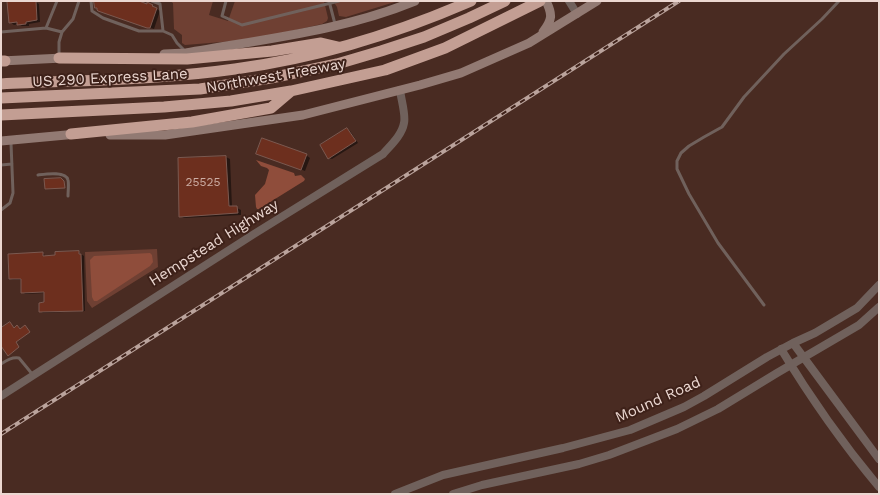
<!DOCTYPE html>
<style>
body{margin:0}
#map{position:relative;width:880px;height:495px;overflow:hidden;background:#492b22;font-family:"Work Sans",sans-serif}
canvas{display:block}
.frame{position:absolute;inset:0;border:2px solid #ebd7d1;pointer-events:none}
</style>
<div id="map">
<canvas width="880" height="495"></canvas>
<div class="frame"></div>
</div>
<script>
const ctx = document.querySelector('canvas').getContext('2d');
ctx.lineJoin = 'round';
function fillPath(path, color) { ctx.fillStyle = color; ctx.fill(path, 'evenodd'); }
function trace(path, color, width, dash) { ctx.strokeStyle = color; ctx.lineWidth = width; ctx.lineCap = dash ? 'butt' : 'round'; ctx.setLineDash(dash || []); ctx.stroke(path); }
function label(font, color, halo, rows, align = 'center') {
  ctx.font = font + ' "Work Sans",sans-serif'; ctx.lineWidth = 4; ctx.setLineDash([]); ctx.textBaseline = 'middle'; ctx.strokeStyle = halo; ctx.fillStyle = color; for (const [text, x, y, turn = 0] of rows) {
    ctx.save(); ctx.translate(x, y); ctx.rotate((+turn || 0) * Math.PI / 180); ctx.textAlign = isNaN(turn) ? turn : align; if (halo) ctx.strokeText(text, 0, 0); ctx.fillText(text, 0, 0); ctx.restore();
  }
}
fillPath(new Path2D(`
 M170,1H213L209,15L228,21L235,1H324L328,18L327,21L322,24L278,34L234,41L185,45L182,43V35L174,29L173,3Z
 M333,1H398L346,17L339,16L337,7Z
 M157,249L158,267L92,308L87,301L85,252Z`), '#6f4033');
fillPath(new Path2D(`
 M256,160L294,173L295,176L301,175L305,179L304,181L259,209H257L256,207L255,195L265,184L269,170L267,168L261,166Z
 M150,253L152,255L153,262L150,266L97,301H94L92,297L90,260L94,256Z`), '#8f4d3b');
fillPath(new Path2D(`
 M34,1L39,4L40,22L29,24V26H22L19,24L14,25L10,22Z
 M148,4L160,11L154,29L103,12L147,6Z
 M347,129L350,131L358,143L332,159L329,158Z
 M262,155H306L310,158L305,171Z
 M226,157L230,159L232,207L237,208L241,210V215L184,218L180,216L179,159Z
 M78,252L84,256L85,311L43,313L40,311L46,303L45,293L25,294L23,292L22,280H13L10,279L43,254L45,255V257Z`), '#0007');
const building = new Path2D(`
 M11,1H36L37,20L26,22V24L17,25V22L9,23L7,2Z
 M94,1H139L147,4V2L153,5L152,6L157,8L150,28H147L98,11L97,10V8H95Z
 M347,128L356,141L328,159L320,145Z
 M262,138L307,154L301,170L256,154Z
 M226,156L229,206H237L238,213L179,217L178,158Z
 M61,178L64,181L65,188L45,189L44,179Z
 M79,251V254H81L83,311L39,312V303L44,302V292L21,293V279H9L8,254L43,252V256L55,255V252Z
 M10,322L14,328L17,325L20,329L25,325L30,332L16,342L19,347L8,356L1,346V328Z`);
fillPath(building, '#6d2f1e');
trace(building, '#7b5950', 1);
trace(new Path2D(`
 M91,1L92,11L103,18L139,31H163L172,35L177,43L184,50
 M152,1L160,4L163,31
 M226,1L222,16L242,25L339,1
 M329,1L335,24
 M46,28L57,1
 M1,32L46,28L62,32
 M59,55V42L62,32L73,19L79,1
 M1,165L12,164
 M38,175C46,174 66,171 68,180C69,184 68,191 68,196
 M1,210L10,203L13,193L11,143
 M764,305L718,243L689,194L677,169V161L681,153L689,146L704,137L722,127L744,97L784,54L822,19L839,1
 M1,364C7,360 12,357 19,358L33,375`), '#70615c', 3);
trace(new Path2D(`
 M569,1L577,14
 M793,343L879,459
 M781,349C810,397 843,444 879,487
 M1,396L254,234L383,154C391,145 402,135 404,123C406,115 401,99 400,90
 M395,494L443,475L563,448L630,430L684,407L704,396L767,357L793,343L815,333L857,308L879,285
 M453,494L482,485L579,464L609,455L677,429L718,409L777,373L859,325L879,307`), '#70615c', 8);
trace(new Path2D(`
 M543,32C552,20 553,15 546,1
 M164,54L186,53C263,39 342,31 415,1
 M1,61L63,58
 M110,135H165L303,115L420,85L461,73L529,43L597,1
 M1,141L77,134`), '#927a73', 9);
trace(new Path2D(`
 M59,58L187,59L272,51L321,43L338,47
 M1,61H5
 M1,84C79,80 158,80 235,69C317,58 395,34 471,1
 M1,98L200,89L271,78L337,64L381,51L424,37L469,18L505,1
 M1,115L164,107L231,101L291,91L385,70L445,48L540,1
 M71,134L192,122L271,108L291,91`), '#c39e93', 11);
const rail = new Path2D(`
 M1,434L679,1`);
trace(rail, '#baa39c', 4);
trace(rail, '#3e2119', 2, [5.5]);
label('12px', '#ccada4', null, [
 ["25525",203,182]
]);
label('15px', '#ebd7d1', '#3e2119', [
 ["Northwest Freeway",276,76,-10],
 ["US 290 Express Lane",110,78,-3],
 ["Hempstead Highway",214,243,-32],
 ["Mound Road",658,400,-24]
]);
</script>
